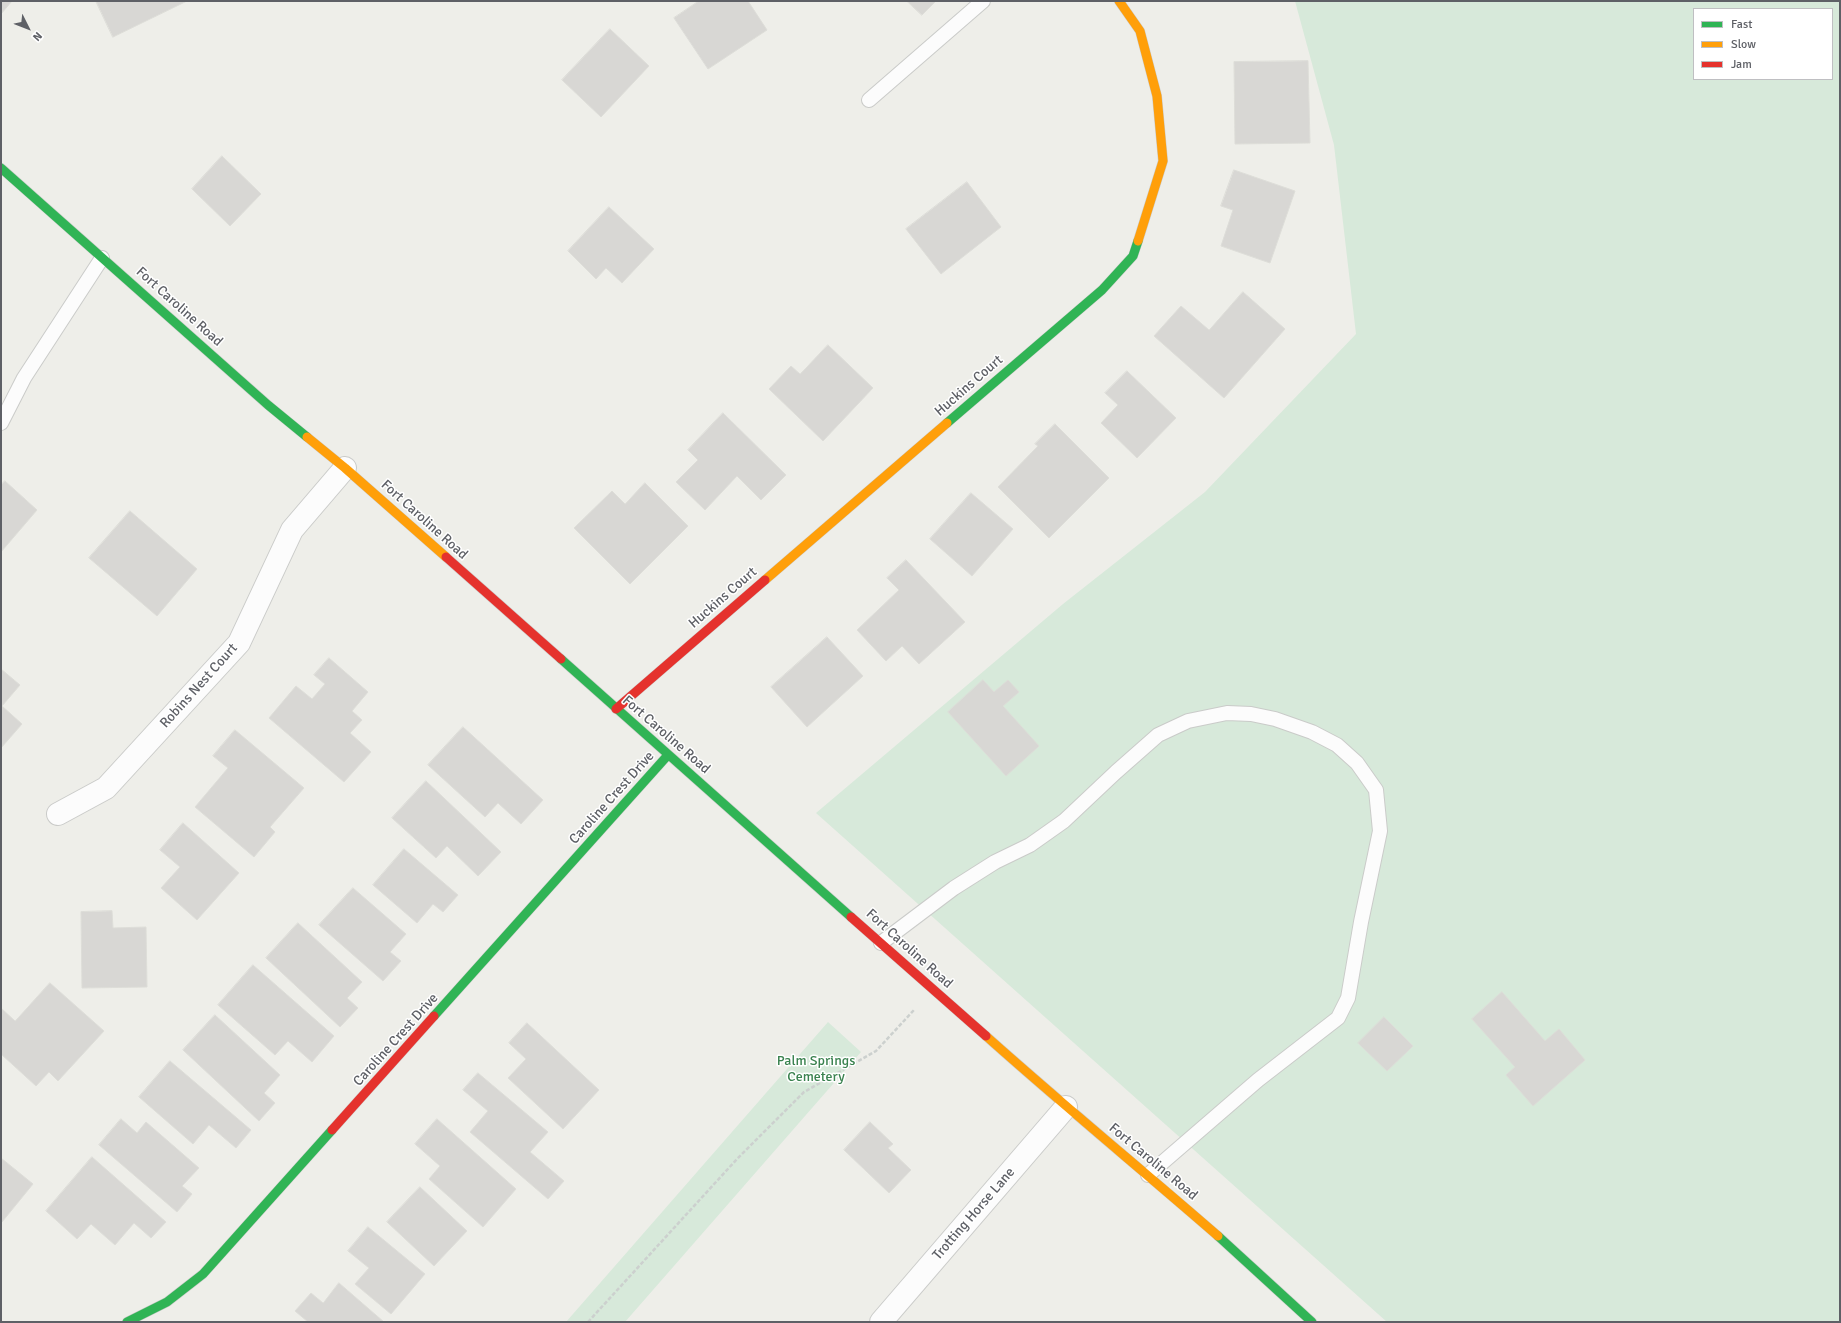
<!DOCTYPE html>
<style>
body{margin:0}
#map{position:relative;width:1841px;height:1323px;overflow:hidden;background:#eeeee9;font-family:Signika,sans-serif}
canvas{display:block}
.frame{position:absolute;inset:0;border:2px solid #5e6066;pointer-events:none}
.legend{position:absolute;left:1693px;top:8px;width:140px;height:72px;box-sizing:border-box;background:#fff;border:1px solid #bfbfc2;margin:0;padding:5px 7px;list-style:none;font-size:12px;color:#5e6066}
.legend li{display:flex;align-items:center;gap:8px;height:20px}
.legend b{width:20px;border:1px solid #bfbfc2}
.north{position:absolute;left:8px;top:8px;width:40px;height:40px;-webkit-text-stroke:3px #fff;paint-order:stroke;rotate:132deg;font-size:11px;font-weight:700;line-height:16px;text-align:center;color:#5e6066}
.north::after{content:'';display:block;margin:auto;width:14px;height:18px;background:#5e6066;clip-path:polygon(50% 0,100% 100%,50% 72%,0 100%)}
</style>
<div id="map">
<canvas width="1841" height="1323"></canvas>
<div class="frame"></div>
<ul class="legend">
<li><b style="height:5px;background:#30b455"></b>Fast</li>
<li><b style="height:5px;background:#ff9f0a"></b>Slow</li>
<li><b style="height:5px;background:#e5322d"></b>Jam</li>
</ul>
<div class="north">N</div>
</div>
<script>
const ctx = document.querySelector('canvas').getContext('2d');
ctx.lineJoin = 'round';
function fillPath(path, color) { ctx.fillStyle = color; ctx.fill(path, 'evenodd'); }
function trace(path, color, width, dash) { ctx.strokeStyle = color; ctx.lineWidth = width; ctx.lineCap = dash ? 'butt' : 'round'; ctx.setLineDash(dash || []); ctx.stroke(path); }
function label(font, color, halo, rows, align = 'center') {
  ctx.font = font + ' Signika,sans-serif'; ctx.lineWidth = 3; ctx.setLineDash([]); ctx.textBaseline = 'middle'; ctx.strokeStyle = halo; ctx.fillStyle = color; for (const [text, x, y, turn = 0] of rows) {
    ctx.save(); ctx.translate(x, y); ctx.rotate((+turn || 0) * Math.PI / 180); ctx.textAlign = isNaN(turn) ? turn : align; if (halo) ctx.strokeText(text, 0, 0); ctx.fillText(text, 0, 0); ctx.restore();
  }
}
fillPath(new Path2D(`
 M1295,1H1840V1322H1387L816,813L1063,604L1205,492L1356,334L1334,145ZM1694,9H1832V79H1694Z
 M828,1022L861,1052L625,1322H566Z`), '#d7e9da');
const building = new Path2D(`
 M1,1H12L1,14Z
 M96,1H187L113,37Z
 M699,1H748L767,30L708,69L674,18Z
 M907,1H936L922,15Z
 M610,29L649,66L601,117L562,80Z
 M1308,61L1310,143L1235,144L1234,62Z
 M222,156L261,194L230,226L192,189Z
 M1234,170L1295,191L1270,263L1221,246L1233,210L1221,206Z
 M967,182L1001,227L941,274L906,229Z
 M609,207L654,249L622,283L606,268L596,279L568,251Z
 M1243,292L1285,329L1224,398L1154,336L1181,306L1209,330Z
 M828,345L873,388L823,441L769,389L791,366L800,374Z
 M1127,371L1176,418L1137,458L1101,423L1118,405L1105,393Z
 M723,413L786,475L761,500L737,476L705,510L676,482L698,460L688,450Z
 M1055,424L1109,478L1049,538L998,487L1038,446L1035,444Z
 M5,481L37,510L1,552V485Z
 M645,483L688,526L630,584L574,528L612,491L625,504Z
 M971,493L1013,529L972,576L930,539Z
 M130,511L197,569L157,616L89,558Z
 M906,560L965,622L919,664L902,646L886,661L857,630L899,590L887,578Z
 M827,637L863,676L807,727L771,687Z
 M329,658L368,692L352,711L362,720L350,733L371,752L344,782L269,718L296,686L312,699L325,684L314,675Z
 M1,669L20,685L2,706L22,724L1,748Z
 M983,680L994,692L1008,680L1019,692L1003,706L1039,746L1006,776L948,712Z
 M463,727L543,800L521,824L498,803L485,817L428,765Z
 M235,730L304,788L270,827L275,832L254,857L195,807L228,768L213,756Z
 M426,781L501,852L478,876L447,846L436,858L392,818Z
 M183,823L239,873L197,920L161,888L180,867L160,850Z
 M404,849L458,895L443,912L433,904L417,923L373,885Z
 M353,888L406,934L390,952L401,961L383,981L319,925Z
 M112,911L113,928L146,927L147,987L82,988L81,912Z
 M298,923L362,982L347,998L358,1008L340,1027L266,958Z
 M253,965L334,1036L312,1062L288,1041L275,1055L218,1005Z
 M50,983L104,1031L58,1081L49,1072L36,1086L1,1054V1008L15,1021Z
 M1502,992L1545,1041L1559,1029L1585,1060L1533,1106L1506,1075L1515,1067L1472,1019Z
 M215,1015L280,1075L264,1093L275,1103L259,1121L183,1050Z
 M1384,1017L1413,1046L1387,1071L1358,1043Z
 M527,1023L599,1090L563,1129L508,1078L526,1059L509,1043Z
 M170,1061L251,1130L236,1148L209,1125L193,1144L139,1097Z
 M478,1073L548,1132L530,1152L564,1181L548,1199L470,1132L488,1111L463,1090Z
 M121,1119L137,1133L146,1122L199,1168L182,1186L192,1194L177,1212L99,1145Z
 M437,1119L516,1189L483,1227L429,1179L440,1166L415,1144Z
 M870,1122L893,1144L888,1148L911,1170L889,1193L844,1150Z
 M92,1157L166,1222L151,1238L134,1223L115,1245L91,1224L77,1239L46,1211Z
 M1,1158L33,1184L2,1222L1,1221Z
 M420,1187L467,1231L434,1266L387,1222Z
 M368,1227L425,1274L391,1314L355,1284L369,1268L348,1251Z
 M339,1283L384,1322H308L295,1311L311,1293L323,1303Z`);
fillPath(building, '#d8d7d4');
trace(building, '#ddddd8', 1);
const lane = new Path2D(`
 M869,100L983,1
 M1,423L24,378L102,258
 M881,943L954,888L995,862L1030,845L1064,821L1116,772L1158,735L1188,721L1227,713L1251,714L1275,719L1312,732L1337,745L1357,763L1376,790L1380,831L1361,922L1348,998L1338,1018L1258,1080L1148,1175`);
const street = new Path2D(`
 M58,814L106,788L239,643L292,530L345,468
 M881,1322L1066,1107`);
const fast = new Path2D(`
 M1,168L268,405L307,437
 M947,423L1102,290L1133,256L1138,241
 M561,659L851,917
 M434,1016L668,755
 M1218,1236L1312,1322
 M127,1322L167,1302L203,1274L332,1130`);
const slow = new Path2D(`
 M1119,1L1140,31L1157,96L1163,161L1138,241
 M307,437L345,468L446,557
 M765,580L947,423
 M986,1036C1062,1104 1141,1169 1218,1236`);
const jam = new Path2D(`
 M446,557L561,659
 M616,709L765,580
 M851,917L986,1036
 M332,1130L434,1016`);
trace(lane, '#cacbc9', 16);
trace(street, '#cacbc9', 24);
trace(fast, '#cbcbca', 10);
trace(slow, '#cbcbca', 10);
trace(jam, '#cbcbca', 10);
trace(new Path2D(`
 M588,1322L737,1159L804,1092L876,1051L914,1010`), '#ccd0ce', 2.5, [4, 2]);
trace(lane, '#fcfcfc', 14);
trace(street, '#fcfcfc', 22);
trace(fast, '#30b455', 9);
trace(slow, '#ff9f0a', 9);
trace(jam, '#e5322d', 9);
label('14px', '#5e6066', '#fff', [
 ["Fort Caroline Road",179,307,42],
 ["Huckins Court",969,386,-41],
 ["Fort Caroline Road",424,520,42],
 ["Huckins Court",723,598,-41],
 ["Robins Nest Court",199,686,-48],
 ["Fort Caroline Road",666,735,41],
 ["Caroline Crest Drive",612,798,-48],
 ["Fort Caroline Road",909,949,42],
 ["Caroline Crest Drive",396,1040,-48],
 ["Fort Caroline Road",1153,1162,40],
 ["Trotting Horse Lane",974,1214,-49]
]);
label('14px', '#3a824f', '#fff', [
 ["Palm Springs",816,1061],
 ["Cemetery",816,1077]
]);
</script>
